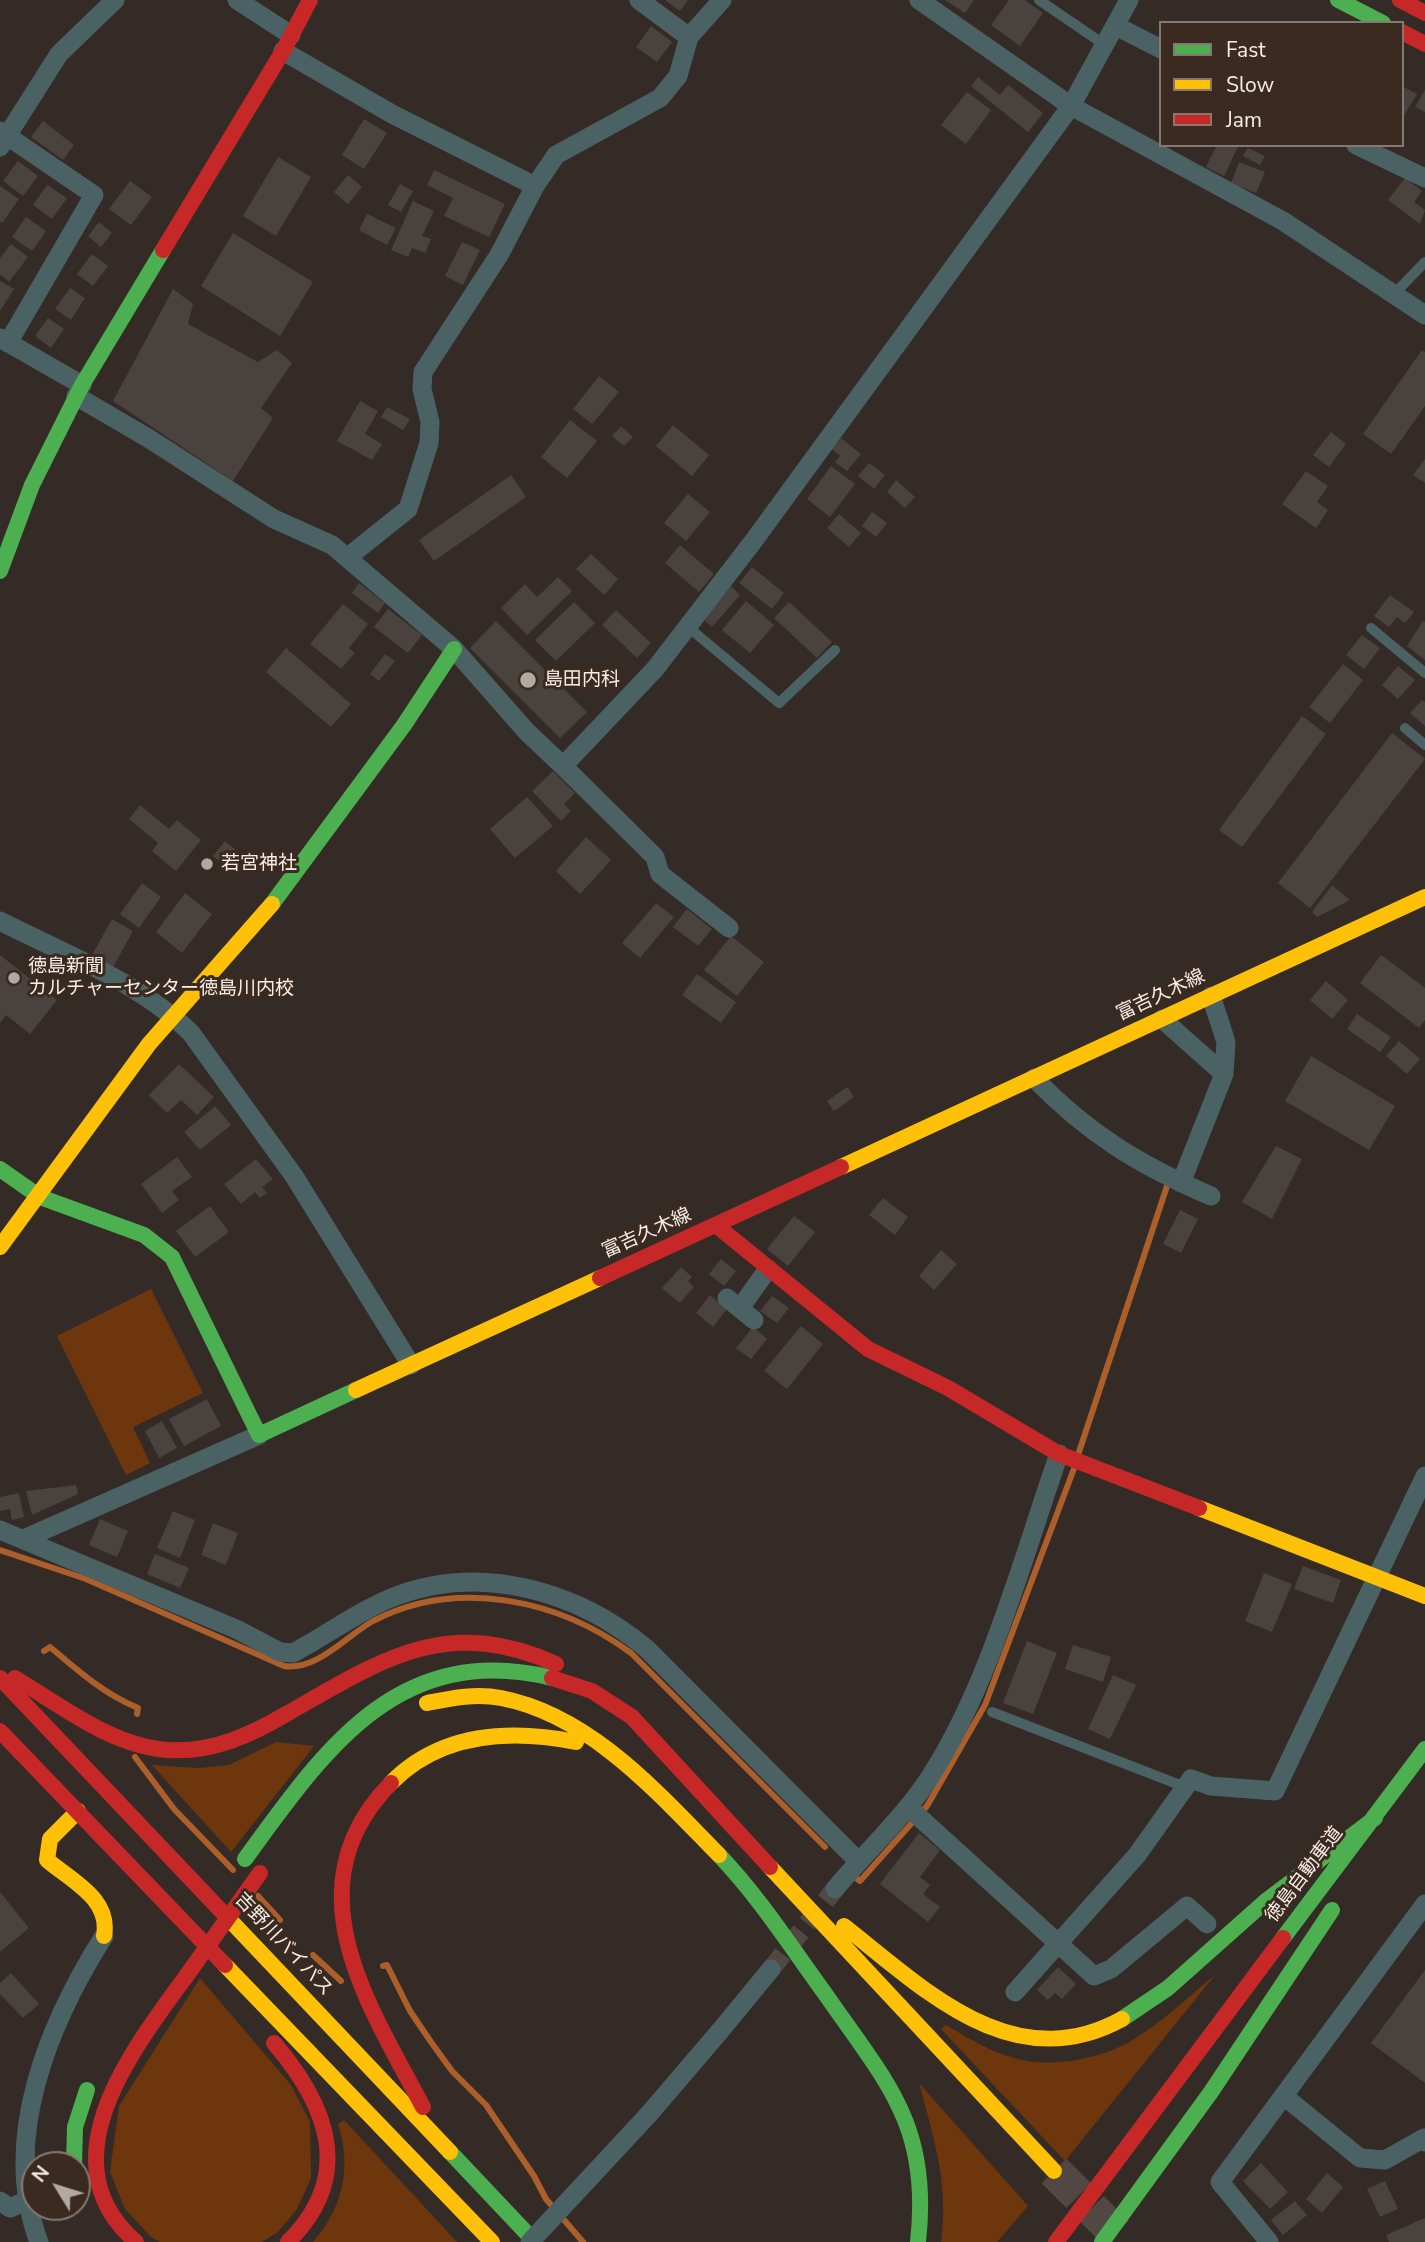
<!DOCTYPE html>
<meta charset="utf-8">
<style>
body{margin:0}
#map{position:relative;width:1425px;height:2242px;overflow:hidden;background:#342b26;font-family:"Nunito Sans",sans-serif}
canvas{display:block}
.legend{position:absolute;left:1159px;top:21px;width:245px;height:126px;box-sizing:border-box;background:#3a2a20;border:2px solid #867870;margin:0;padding:9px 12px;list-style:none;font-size:21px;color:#f8ede7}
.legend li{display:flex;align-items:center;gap:14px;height:35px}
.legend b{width:35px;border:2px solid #867870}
.north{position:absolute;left:21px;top:2151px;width:70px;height:70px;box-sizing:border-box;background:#3a2a20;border:2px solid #867870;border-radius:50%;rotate:308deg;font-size:19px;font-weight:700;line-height:28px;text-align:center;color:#f8ede7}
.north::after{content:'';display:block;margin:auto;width:24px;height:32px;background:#b3a9a3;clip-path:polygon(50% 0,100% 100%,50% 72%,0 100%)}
</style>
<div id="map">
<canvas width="1425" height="2242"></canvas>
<ul class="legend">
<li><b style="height:9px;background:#4caf50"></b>Fast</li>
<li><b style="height:9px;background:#ffc107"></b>Slow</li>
<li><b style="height:9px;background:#c62828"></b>Jam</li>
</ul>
<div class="north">N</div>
</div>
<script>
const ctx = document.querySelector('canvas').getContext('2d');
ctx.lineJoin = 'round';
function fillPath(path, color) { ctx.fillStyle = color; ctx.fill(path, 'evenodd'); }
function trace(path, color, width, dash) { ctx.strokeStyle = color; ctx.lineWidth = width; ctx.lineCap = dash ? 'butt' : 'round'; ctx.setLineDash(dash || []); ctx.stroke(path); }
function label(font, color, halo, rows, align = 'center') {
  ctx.font = font + ' "Nunito Sans","Noto Sans JP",sans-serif'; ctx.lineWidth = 6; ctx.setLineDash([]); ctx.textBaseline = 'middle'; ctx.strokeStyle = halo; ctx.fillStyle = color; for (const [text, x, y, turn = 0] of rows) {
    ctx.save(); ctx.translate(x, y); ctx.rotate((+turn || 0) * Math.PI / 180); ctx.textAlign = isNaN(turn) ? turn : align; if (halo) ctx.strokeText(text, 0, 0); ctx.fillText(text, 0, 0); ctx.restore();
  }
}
fillPath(new Path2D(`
 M151,1289L203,1393L133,1427L150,1463L126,1475L57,1336Z
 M276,1742L314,1746L231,1852L152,1765L198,1768L229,1765Z
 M1215,1975L1065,2161L941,2029L946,2025C968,2038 989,2051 1014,2058C1050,2069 1103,2059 1134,2039C1163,2022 1189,1996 1215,1975Z
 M200,1978L291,2085L310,2122L311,2178L297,2209L278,2232L262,2242H160L151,2237L125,2209L110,2172L119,2106Z
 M919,2083L1028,2206L997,2242H941C949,2184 934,2139 919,2083Z
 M344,2120L457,2242H313C343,2207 352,2168 338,2124Z`), '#6d360d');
trace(new Path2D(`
 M1078,1455L1168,1183
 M0,1550L86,1579L284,1666C317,1671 346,1636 373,1621C457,1577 559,1600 631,1653L825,1847
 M44,1651L50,1647C77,1670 104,1694 138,1708L137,1714
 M135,1757L174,1809L233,1870
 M856,1878L860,1881L927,1806L985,1705L1075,1466
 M258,1896L280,1920
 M313,1955L341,1981
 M383,1966L387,1965L410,2011L431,2042L452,2071L486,2105L534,2176L546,2199L583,2242`), '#ac5f2b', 6);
fillPath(new Path2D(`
 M665,0H688L680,11Z
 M945,0H974L965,13Z
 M1009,0H1025L1043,13L1020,46L991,25Z
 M651,26L672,42L657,62L636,47Z
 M978,77L1000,95L1008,85L1043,113L1028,132L971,86Z
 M1402,86L1417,94L1402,119Z
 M1425,90V112L1415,107Z
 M967,92L991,110L966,144L941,125Z
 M364,119L387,133L364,169L342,155Z
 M43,121L74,145L63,160L31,137Z
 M1217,145H1239L1224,176L1206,167Z
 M1248,148L1265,156L1260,165L1243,156Z
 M278,157L311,177L276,236L243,216Z
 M18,161L38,176L23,196L3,181Z
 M1239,162L1265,172L1256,193L1231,183Z
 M434,170L505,204L489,237L444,216L453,198L427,185Z
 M348,175L362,187L348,204L334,192Z
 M1405,178L1422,191L1414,202L1425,210L1420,224L1388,200Z
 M130,181L152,197L131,225L109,209Z
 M400,184L413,191L401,212L388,205Z
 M47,185L67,198L52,219L33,205Z
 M0,186L19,199L2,223L0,221Z
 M413,201L434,211L422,236L431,239L425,253L412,248L408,257L391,250Z
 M367,214L396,228L387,245L359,230Z
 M26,217L46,231L32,251L12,237Z
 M99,222L112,233L101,247L88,236Z
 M233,233L313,282L280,336L201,286Z
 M462,242L480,250L463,285L445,276Z
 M11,244L28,257L9,282L0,274V258Z
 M92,254L108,266L93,286L77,274Z
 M0,281L14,289L0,311Z
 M70,288L85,298L71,320L55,309Z
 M173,289L193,304L188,324L258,362L277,350L292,363L261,408L273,418L233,481L113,401Z
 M48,318L64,329L51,348L35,336Z
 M1422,350L1425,352V406L1391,454L1363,434Z
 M599,376L619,392L592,424L573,409Z
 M360,401L378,411L365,434L382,444L372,460L337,441Z
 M387,407L410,419L403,430L381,417Z
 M570,420L597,441L567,478L541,457Z
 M673,425L709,455L692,476L656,446Z
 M621,426L633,437L624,446L612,436Z
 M1331,432L1346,444L1329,467L1313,455Z
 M841,438L861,454L847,471L835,462L840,456L832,449Z
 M1425,459V483L1413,475Z
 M869,463L885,475L874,489L858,476Z
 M831,466L855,484L830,517L807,499Z
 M1306,471L1328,486L1317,502L1328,510L1316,528L1282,504Z
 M511,475L526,497L434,561L419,540Z
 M896,480L915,497L905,508L887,492Z
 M688,494L710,512L686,541L664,523Z
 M872,512L887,523L876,537L862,526Z
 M839,514L861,533L849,547L827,528Z
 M680,545L714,574L699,592L665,563Z
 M591,554L618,579L604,595L576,569Z
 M752,567L784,593L772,609L739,583Z
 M558,577L572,591L527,635L501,608L525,584L537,597Z
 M359,583L385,603L378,613L352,593Z
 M731,586L740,595L712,627L702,618Z
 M1390,595L1414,612L1405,623L1397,617L1389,627L1374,616Z
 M746,601L774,625L750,653L722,630Z
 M574,602L595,623L556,661L535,640Z
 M789,602L832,642L817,658L774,618Z
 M343,604L368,624L349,648L355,653L341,669L310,644Z
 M388,609L422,635L408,653L374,627Z
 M616,610L651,643L637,658L602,625Z
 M496,621L587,712L560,738L470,648Z
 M1423,621L1425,622V660L1407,646Z
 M1362,635L1380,648L1364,669L1346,655Z
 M286,648L351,704L331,727L266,672Z
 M385,654L395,661L379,681L370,674Z
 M1343,664L1363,680L1330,723L1309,707Z
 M1398,666L1415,680L1398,699L1382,685Z
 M1422,700L1425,702V726L1410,713Z
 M1302,716L1326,734L1242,847L1219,830Z
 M1392,733L1425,759L1310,908L1278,883Z
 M553,771L575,793L564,804L571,811L561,821L532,791Z
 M527,797L553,826L515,858L490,829Z
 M140,805L169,829L177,820L201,840L176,871L152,851L158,843L129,819Z
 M586,837L611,860L580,894L556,871Z
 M225,841L247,859L235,874L213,856Z
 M142,883L161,897L139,928L120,914Z
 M1332,885L1350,900L1317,917L1312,912Z
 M185,893L212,914L182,953L156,932Z
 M656,903L674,917L640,958L622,943Z
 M687,909L712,929L698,946L673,927Z
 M112,919L133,931L112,969L91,957Z
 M731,936L764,962L737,996L704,970Z
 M0,955L57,1000L30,1034L6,1015L0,1023Z
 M1381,955L1425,988V1020L1419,1028L1360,983Z
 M697,974L736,1002L721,1023L682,995Z
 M1326,981L1348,1000L1332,1019L1310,1000Z
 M1357,1014L1391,1037L1380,1052L1347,1029Z
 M1399,1041L1420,1059L1407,1074L1386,1056Z
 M1311,1056L1395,1106L1369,1150L1285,1101Z
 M179,1064L214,1097L197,1115L181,1100L167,1113L149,1095Z
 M847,1087L854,1097L834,1111L827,1101Z
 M215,1106L231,1125L200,1150L184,1132Z
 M1276,1146L1302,1159L1272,1219L1242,1202Z
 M177,1157L192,1177L172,1191L179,1200L162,1213L141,1184Z
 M256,1159L273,1179L262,1187L267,1193L260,1198L255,1192L241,1204L224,1184Z
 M883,1198L908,1217L895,1235L869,1215Z
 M210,1206L229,1232L195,1257L176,1231Z
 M1180,1210L1198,1219L1181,1253L1163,1244Z
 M794,1216L815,1232L788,1266L767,1249Z
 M941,1250L957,1264L934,1290L919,1276Z
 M721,1259L736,1271L724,1286L709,1274Z
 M681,1267L692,1277L688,1281L694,1287L680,1303L662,1288Z
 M710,1295L727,1309L713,1327L696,1313Z
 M772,1296L789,1308L777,1323L760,1311Z
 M801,1326L823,1344L787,1389L764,1371Z
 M753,1327L767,1339L751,1359L736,1348Z
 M207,1399L221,1426L184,1446L169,1419Z
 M162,1421L177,1448L159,1458L145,1431Z
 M76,1485L78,1494L32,1515L26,1491Z
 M19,1493L24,1517L12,1520L10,1509L0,1511V1497Z
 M173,1511L195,1520L180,1558L157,1548Z
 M100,1519L128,1531L117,1557L89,1545Z
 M213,1523L238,1533L226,1565L201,1555Z
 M155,1554L189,1568L180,1588L147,1574Z
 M1303,1566L1341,1580L1333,1603L1294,1589Z
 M1264,1573L1292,1584L1272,1632L1245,1621Z
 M1027,1641L1057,1653L1033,1714L1003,1703Z
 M1073,1645L1111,1657L1103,1682L1065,1669Z
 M1113,1675L1136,1685L1110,1739L1088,1729Z
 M919,1833L940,1850L920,1877L930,1885L923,1894L940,1907L928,1922L880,1884Z
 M0,1892L29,1928L0,1952Z
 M1058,1967L1076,1984L1062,1999L1055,1993L1048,2000L1037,1990Z
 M1425,1970V2083L1371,2043Z
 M11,1973L39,2004L23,2018L0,1994V1983Z
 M1261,2163L1288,2192L1270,2209L1243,2181Z
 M1327,2173L1343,2187L1322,2213L1306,2199Z
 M1385,2181L1398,2209L1380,2217L1367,2189Z
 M1295,2201L1307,2215L1283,2235L1271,2220Z
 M1425,2218V2242H1389L1386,2235Z`), '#4a423e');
trace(new Path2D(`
 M771,1969L835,1889`), '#514843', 19, [19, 10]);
trace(new Path2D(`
 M1054,2171L1125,2242`), '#514843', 35, [35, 18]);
trace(new Path2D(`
 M1039,0L1105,45
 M1395,293L1425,262
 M688,627L779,703L835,650
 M1371,628L1425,673
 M1405,728L1425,745
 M992,1712L1185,1787`), '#4a6264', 10);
trace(new Path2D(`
 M237,0L291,35
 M639,0L689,37
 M919,0L1071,106L1283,221L1425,315
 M1116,26L1161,49
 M283,51L392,114L535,186L556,155L660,98L678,76L689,37L722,0
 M0,131L94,195L8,343
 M1356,145L1425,178
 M0,147L59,54L115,0
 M0,338L82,385
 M76,396L148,438L274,519L332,545L454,649L527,732L563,766L655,669L755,539L1071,106L1129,0
 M348,557L408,509L429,443L430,422L422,389L423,372L499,255L535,186
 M563,766L655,857L660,874L729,928
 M0,921C65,954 139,982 191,1033L294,1176L411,1365
 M1211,996L1226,1042L1224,1074
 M1162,1019L1224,1074L1181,1183
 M1034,1078C1088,1134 1141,1166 1211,1196
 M727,1298L754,1320
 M740,1308L768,1269
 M0,1530L236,1629L280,1652L293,1653C327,1635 360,1610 396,1596C483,1563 579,1592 647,1649L858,1861
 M26,1538L259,1435
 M908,1807L1094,1976L1111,1969L1187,1906L1207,1924
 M835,1889C862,1856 894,1827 919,1793C986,1700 1021,1562 1059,1454
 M1015,1992L1137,1855L1191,1779L1211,1786L1275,1791L1425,1476
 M720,2031L771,1969
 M1285,2097L1360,2158L1385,2160L1424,2138L1425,2142
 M0,2201L10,2208L21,2203
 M39,2242C0,2139 49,2023 104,1936
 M1269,2242L1220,2182L1425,1904`), '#4a6264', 19);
trace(new Path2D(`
 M1338,0L1383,23
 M0,571L32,485L82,385L163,250
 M272,904L404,725L454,649
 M0,1169L40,1197L144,1235L172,1257L259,1435L356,1390
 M719,1855C760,1898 791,1947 826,1995C887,2083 931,2126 918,2242
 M245,1859C325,1749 398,1641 552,1678
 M1283,1938L1425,1749
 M1122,2019L1168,1988L1267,1900L1375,1818
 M450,2152L535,2242
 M74,2165L75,2127L87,2090
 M1102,2242L1211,2092L1332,1910`), '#4caf50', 16);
trace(new Path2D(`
 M841,1167L1425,897
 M0,1247L149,1044L272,904
 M356,1390L600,1278
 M1199,1508L1425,1596
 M427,1703C452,1698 476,1693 501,1698C590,1715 658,1793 719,1855
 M391,1783C441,1732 510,1729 576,1742
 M78,1811L50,1839L47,1860C72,1881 111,1899 104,1936
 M770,1867L1054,2171
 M226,1916L450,2152
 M844,1926C924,1989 1013,2079 1122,2019
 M225,1965L492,2242`), '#ffc107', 16);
trace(new Path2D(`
 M1400,0L1425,13
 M1402,32L1425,44
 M163,250L283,51L310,0
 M717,1226L868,1349L948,1388L1059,1454L1199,1508
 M600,1278L841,1167
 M0,1678L226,1916
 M15,1678C62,1706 111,1746 168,1750C212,1753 251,1735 288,1713C383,1659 446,1615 556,1664
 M552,1678L592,1691L632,1717L770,1867
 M0,1731L225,1965
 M391,1783C289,1887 368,2003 423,2107
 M274,2043C328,2106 355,2176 288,2242
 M136,2242C43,2161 134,2048 187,1975
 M1056,2242L1283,1938`), '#c62828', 16);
trace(new Path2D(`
 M530,2242L649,2114L720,2031`), '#4a6264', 19);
trace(new Path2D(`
 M187,1975L260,1873`), '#c62828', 16);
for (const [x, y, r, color] of [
 [528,680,9,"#b3a9a3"],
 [207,864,7,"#b3a9a3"],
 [14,978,7,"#b3a9a3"]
]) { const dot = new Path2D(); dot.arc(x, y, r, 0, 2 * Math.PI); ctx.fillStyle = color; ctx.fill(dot); trace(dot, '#3a2a20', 2.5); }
label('19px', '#f8ede7', '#3a2a20', [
 ["島田内科",544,680],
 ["若宮神社",221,864],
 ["徳島新聞",28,967],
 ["カルチャーセンター徳島川内校",28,989]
], 'left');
label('19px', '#f8ede7', '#3a2a20', [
 ["富吉久木線",1161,996,-25],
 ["富吉久木線",647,1234,-24],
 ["徳島自動車道",1305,1875,-53],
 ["吉野川バイパス",283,1945,47]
]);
</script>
